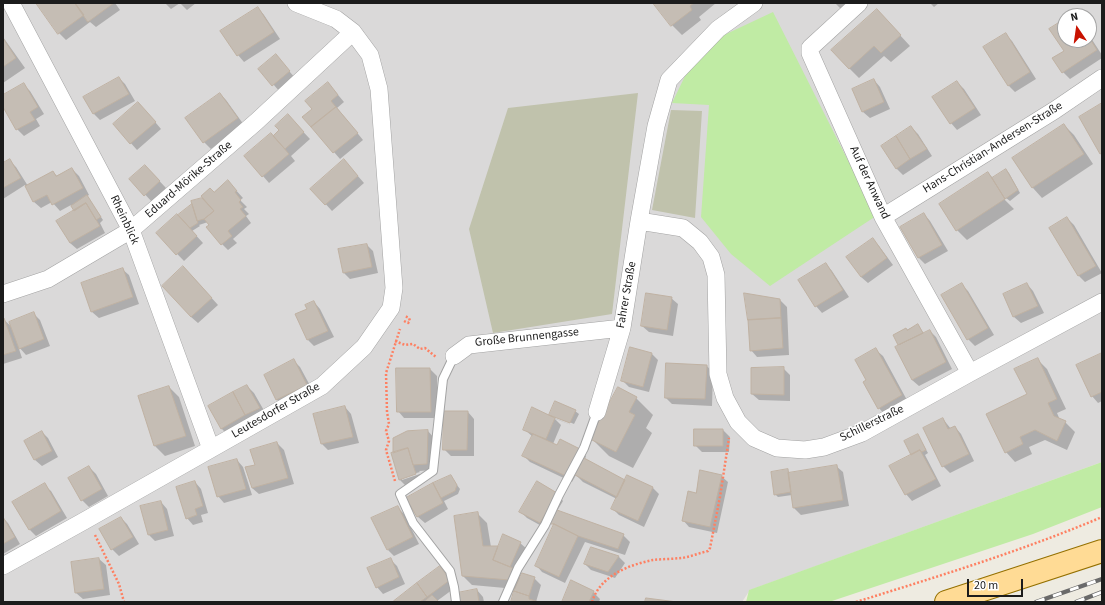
<!DOCTYPE html>
<meta charset="utf-8">
<style>
body{margin:0}
#map{position:relative;width:1105px;height:605px;overflow:hidden;background:#eeebe1;font-family:"Source Sans 3",sans-serif}
canvas{display:block}
.frame{position:absolute;inset:0;border:4px solid #1c1c1c;pointer-events:none}
.north{position:absolute;left:1057px;top:8px;width:40px;height:40px;box-sizing:border-box;background:#fff;border:1px solid #a4a4a4;border-radius:50%;rotate:347deg;font-size:11px;font-weight:700;line-height:16px;text-align:center;color:#1c1c1c}
.north::after{content:'';display:block;margin:auto;width:14px;height:18px;background:#c81200;clip-path:polygon(50% 0,100% 100%,50% 72%,0 100%)}
.scale{position:absolute;left:967px;top:579px;width:56px;height:18px;box-sizing:border-box;border:2px solid #1c1c1c;border-top:0;padding-left:5px;font-size:12px;line-height:14px;white-space:nowrap;color:#1c1c1c;-webkit-text-stroke:3px #fff;paint-order:stroke}
</style>
<div id="map">
<canvas width="1105" height="605"></canvas>
<div class="frame"></div>
<div class="north">N</div>
<div class="scale">20 m</div>
</div>
<script>
const ctx = document.querySelector('canvas').getContext('2d');
ctx.lineJoin = 'round';
function fillPath(path, color) { ctx.fillStyle = color; ctx.fill(path, 'evenodd'); }
function trace(path, color, width, dash) { ctx.strokeStyle = color; ctx.lineWidth = width; ctx.lineCap = dash ? 'butt' : 'round'; ctx.setLineDash(dash || []); ctx.stroke(path); }
function label(font, color, halo, rows, align = 'center') {
  ctx.font = font + ' "Source Sans 3",sans-serif'; ctx.lineWidth = 3; ctx.setLineDash([]); ctx.textBaseline = 'middle'; ctx.strokeStyle = halo; ctx.fillStyle = color; for (const [text, x, y, turn = 0] of rows) {
    ctx.save(); ctx.translate(x, y); ctx.rotate((+turn || 0) * Math.PI / 180); ctx.textAlign = isNaN(turn) ? turn : align; if (halo) ctx.strokeText(text, 0, 0); ctx.fillText(text, 0, 0); ctx.restore();
  }
}
fillPath(new Path2D(`
 M3,3H1102V462L750,590L742,602H3ZM1065,16H1089V40H1065Z`), '#dad9d9');
fillPath(new Path2D(`
 M638,93L612,314L493,333L469,229L508,108Z
 M671,110L702,111L695,218L652,210Z`), '#c0c2ac');
fillPath(new Path2D(`
 M773,12L876,216L770,286L731,254L701,217L709,105L672,103L686,74L724,35Z
 M1102,462V507L1033,534L829,602H746L749,590Z`), '#c0eba4');
fillPath(new Path2D(`
 M37,3H115L120,10L96,27L90,22L66,40L59,33Z
 M165,3H180L171,9Z
 M180,3H196L187,10Z
 M655,3H716L699,17L701,20L682,35L672,25Z
 M835,3H854L844,12Z
 M930,3H939L934,7Z
 M258,8L264,15L280,39L244,62L238,55Z
 M877,10L910,46L891,62L884,56L859,78L849,68Z
 M1065,20V40H1089V35L1102,55V58L1070,79L1063,72L1054,58L1065,51L1051,29Z
 M1005,34L1012,41L1036,79L1015,92L1009,86L984,48Z
 M3,37L25,68L3,83Z
 M276,56L296,79L280,92L260,69Z
 M119,78L125,84L135,101L100,120L94,114L84,98Z
 M874,80L880,87L890,109L870,118L863,112L853,89Z
 M957,82L964,89L981,115L957,130L951,123Z
 M24,85L30,91L44,114L36,119L40,126L24,136L17,129L3,105V97Z
 M334,90L344,102L337,108L363,140L340,159L304,117Z
 M220,94L226,100L244,125L211,149L204,142L186,118Z
 M145,110L161,129L137,150L114,124Z
 M294,122L310,139L291,156L295,161L269,183L263,176L273,137Z
 M1064,125L1074,135L1093,164L1042,198L1033,188L1013,159Z
 M911,127L918,134L932,156L903,175L896,168Z
 M9,160L16,167L28,186L53,172L58,177L72,169L79,176L89,195L87,196L103,220L100,223L105,233L77,249L70,243L58,221L75,210L71,205L60,211L52,202L41,208L34,202L25,185L3,199V164Z
 M350,167L364,183L332,211L312,189Z
 M1006,170L1009,173L1020,193L1010,201L1006,198H1003L1014,209L967,240L957,230L940,205L988,173L993,178Z
 M152,173L166,188L152,202L131,179Z
 M234,188L243,198L240,200L247,207L244,209L249,214L246,216L251,223L233,239L237,243L228,250L222,244L208,222L199,225L200,226L192,231L203,243L184,261L157,233L193,205L192,201L204,198L214,193Z
 M924,214L930,221L948,251L925,264L919,258L902,227Z
 M1067,218L1074,225L1102,273L1085,282L1079,276L1051,228Z
 M872,239L879,246L893,265L868,283L861,277Z
 M367,245L373,251L378,273L350,279L344,273Z
 M826,264L832,271L849,297L822,313L816,306Z
 M122,269L129,275L139,304L99,318L92,312L82,283Z
 M190,274L218,305L198,323L191,317Z
 M961,284L968,291L994,335L975,346L968,339Z
 M1027,284L1033,291L1044,313L1021,323L1014,317L1004,295Z
 M746,294L780,300L787,307L789,355L757,357L751,350Z
 M671,298L678,304L673,336L649,332L642,326Z
 M314,302L320,309L334,337L314,346L308,340L296,315L308,309Z
 M33,313L40,320L50,346L26,355L18,346L22,358L3,364V319L12,327Z
 M918,325L924,334L930,331L936,337L952,369L919,386L912,380L900,346L894,335Z
 M876,350L883,356L908,402L885,415L879,408L867,380Z
 M652,354L658,360L649,392L629,387L622,380Z
 M1102,354V401L1098,403L1092,396Z
 M1037,359L1047,369L1066,409L1057,413L1060,420L1065,422L1075,432L1067,450L1045,440L1029,447L1032,454L1015,462L1006,452L1028,395Z
 M294,361L300,367L313,391L284,406L277,400L265,376Z
 M707,366L713,373L712,406L672,404L666,398Z
 M783,368L790,375V401L759,400L752,394Z
 M397,369H430L437,376V418H404L398,411Z
 M247,386L254,393L266,414L228,435L221,428Z
 M169,387L179,397L195,446L165,456L155,446L139,396Z
 M636,398L653,415L646,428L652,433L633,468L609,456L592,439Z
 M555,403L575,411L579,414L574,424L553,415V418L574,426L554,418L561,425L553,444L558,446L580,450L586,456L585,459L625,481L628,476L653,488L659,494L644,527L619,515L613,509L617,499L583,482L576,475L572,482L530,462L524,456L533,437L524,429L550,416Z
 M345,407L351,414L359,443L328,450L322,444L315,415Z
 M468,412L474,419V456H451L444,449Z
 M943,419L951,429L955,427L961,434L974,461L950,473L943,466L924,428Z
 M723,430L730,437L729,452H702L695,445Z
 M428,431L434,438L433,470L419,471L420,472L402,477V480L420,474L422,481L406,486L399,479Z
 M42,432L48,438L58,457L42,466L35,460L25,441Z
 M917,436L920,439L928,453L925,455L941,486L912,501L906,494Z
 M277,443L284,450L294,484L259,494L252,488L256,465Z
 M237,460L243,467L252,495L224,503L218,496Z
 M836,466L843,472L849,506L801,515L794,508L792,495L778,497L775,494L787,470L791,474Z
 M89,467L96,474L108,496L89,507L82,500Z
 M450,476L460,489L458,494L444,501L448,509L425,523L418,517L407,498Z
 M721,476L728,482L717,533L689,527L683,520Z
 M195,482L201,489L208,513L201,515L203,522L193,525L187,518Z
 M44,485L51,491L67,518L36,536L30,530L14,502Z
 M557,494L563,501L557,511L623,535L630,542L625,555L585,542L565,583L542,572L536,565L554,526L553,524L556,515L555,514L547,529L527,518L520,511Z
 M161,502L167,509L174,536L155,541L149,535Z
 M397,507L404,514L419,544L394,556L388,550Z
 M477,513L487,523L491,547H499L520,543L527,549L517,573L521,578H534L541,585L536,602H512L516,589L472,585L462,575Z
 M3,518L8,523L20,544L3,554Z
 M121,518L127,524L139,544L119,556L112,549L100,530Z
 M591,548L619,557L625,563L615,578L591,570L585,564Z
 M99,559L106,565L110,595L83,599L76,593Z
 M390,559L397,566L405,584L383,594L377,587Z
 M440,568L456,587L437,601L438,602H397Z
 M477,590L483,597L484,602H460Z
 M593,592L600,599L599,602H563Z`), '#0003');
const building = new Path2D(`
 M36,3H75L84,15L58,34Z
 M75,3H114L88,22Z
 M653,3H694L690,6L692,10L671,26Z
 M258,7L274,32L237,56L220,31Z
 M877,9L901,35L881,53L874,46L849,69L831,50Z
 M1065,19V40H1089V37L1097,50L1062,73L1052,58L1064,51L1049,29Z
 M1006,33L1030,72L1008,86L983,47Z
 M3,38L16,58L3,67Z
 M276,54L290,71L272,86L258,69Z
 M119,77L129,94L93,114L83,97Z
 M874,79L884,102L862,112L852,89Z
 M957,81L975,108L950,124L932,97Z
 M328,82L338,95L331,101L336,107L311,127L302,117L312,109L305,101Z
 M24,83L38,107L30,112L35,120L16,130L3,107V95Z
 M220,93L238,118L203,143L185,118Z
 M138,102L156,122L130,144L113,124Z
 M1102,103V153L1100,154L1079,117Z
 M336,107L358,133L333,153L311,127Z
 M288,114L304,132L285,149L273,136L279,130L275,126Z
 M1064,124L1084,154L1032,188L1012,158Z
 M911,126L927,149L910,159L896,136Z
 M271,133L289,154L262,177L244,156Z
 M896,136L910,159L896,169L881,146Z
 M10,159L21,178L3,188V163Z
 M344,159L358,176L325,205L310,189Z
 M145,165L160,181L144,196L129,179Z
 M72,168L83,188L52,205L47,195L33,202L25,186L53,171L56,176Z
 M1006,169L1018,190L1005,199L992,178Z
 M988,172L1005,199L956,231L939,204Z
 M228,180L237,191L235,192L241,200L239,202L243,207L240,209L246,216L228,231L232,236L221,245L206,227L209,225L204,219L214,211L201,196L210,188L214,192Z
 M87,195L101,217L96,220L86,203L74,211L71,206Z
 M202,198L214,211L204,219L197,221L191,201Z
 M86,203L100,226L70,243L56,221Z
 M192,204L198,223L190,228L178,215Z
 M924,213L942,245L918,258L900,227Z
 M177,214L197,236L176,255L156,233Z
 M1067,217L1096,266L1078,276L1049,228Z
 M873,238L887,258L861,277L846,257Z
 M367,244L372,267L343,273L338,249Z
 M826,263L843,290L815,307L798,280Z
 M183,266L212,298L191,317L162,286Z
 M123,268L133,297L91,312L81,283Z
 M962,283L988,328L967,340L941,295Z
 M1027,283L1038,306L1013,317L1003,294Z
 M646,293L672,297L667,330L641,326Z
 M744,293L780,299L781,318L748,320Z
 M314,301L328,331L307,340L295,314L307,309L305,305Z
 M34,312L44,339L19,349L9,322Z
 M3,318H4L16,351L3,355Z
 M781,318L783,348L750,351L748,320Z
 M918,324L923,333L898,345L893,335L906,328L907,330Z
 M930,330L946,362L912,380L895,347Z
 M630,347L652,353L643,387L621,381Z
 M876,348L902,395L878,409L863,382L866,380L855,360Z
 M1102,353V392L1091,397L1076,365Z
 M1038,358L1057,399L1048,403L1054,416L1066,421L1057,441L1035,430L1020,437L1023,444L1005,453L986,414L1027,394L1014,369Z
 M294,359L307,385L276,400L264,375Z
 M666,363L707,365L705,399L665,398Z
 M784,367V395L751,394V368Z
 M396,368H430L431,412H397Z
 M247,385L260,408L245,415L233,392Z
 M169,386L186,436L154,446L138,396Z
 M618,387L637,397L629,412L635,415L616,452L590,439Z
 M233,392L245,415L221,429L208,406Z
 M555,401L576,410L570,423L549,415Z
 M345,406L353,437L321,444L313,414Z
 M532,407L555,418L546,439L523,430Z
 M444,411H468L467,450H443Z
 M943,418L948,429L955,426L969,454L942,467L923,428Z
 M694,429H723V446H694Z
 M428,430L427,464L413,465L408,448L393,453V438L407,431Z
 M42,431L52,451L34,460L24,441Z
 M533,434L557,445L560,439L580,449L566,476L522,456Z
 M918,434L926,450L922,452L920,450L911,455L904,441Z
 M277,442L288,478L252,488L245,467L255,465L250,450Z
 M408,448L416,474L399,480L391,453Z
 M920,450L936,479L905,495L889,466Z
 M584,458L625,480L617,497L575,475Z
 M237,459L246,489L217,497L208,467Z
 M837,465L843,500L793,508L788,473Z
 M89,466L102,489L81,501L68,478Z
 M788,469L791,492L774,495L771,472Z
 M700,470L722,475L710,527L682,521L688,491L696,493Z
 M451,475L457,485L455,491L441,498L433,483Z
 M627,475L653,487L638,521L611,509Z
 M195,481L203,506L195,509L197,515L186,519L176,487Z
 M537,481L557,493L540,523L519,512Z
 M45,483L61,511L29,530L12,502Z
 M433,483L443,503L417,517L406,498Z
 M161,501L168,530L148,535L140,506Z
 M398,506L413,537L387,550L371,518Z
 M557,510L624,534L618,549L578,536L554,524H551Z
 M478,512L483,546H498L493,560L513,568L509,580L462,576L454,516Z
 M3,517L15,537L3,544Z
 M121,517L133,537L111,550L99,529Z
 M554,524L578,536L559,577L535,566Z
 M503,534L521,542L510,567L493,560Z
 M591,547L619,556L608,572L584,564Z
 M99,558L104,589L75,593L71,562Z
 M391,558L399,577L376,588L367,568Z
 M440,566L450,580L427,597L417,583Z
 M522,573L535,577L529,596L514,591Z
 M571,580L594,591L589,602H562Z
 M417,583L427,597L420,602H396L394,601Z
 M477,589L479,602H459L457,593Z
 M514,591L529,596V599L539,602H511Z
 M432,595L439,602H424Z
 M646,598L677,602H645Z`);
fillPath(building, '#c5bdb4');
trace(building, '#c0b2a3', 1);
const lane = new Path2D(`
 M454,356L443,379L433,471L400,494L413,523L450,571L454,587L456,602
 M503,602L518,568L545,525L559,495L584,448L597,412`);
const street = new Path2D(`
 M11,3L131,230L211,449
 M859,3L810,48V53L883,217L970,373
 M883,217L1055,110L1102,78
 M639,221L683,228L700,242L711,257L716,275L718,374L725,398L738,422L754,438L777,448L805,450L824,447L862,433L970,373L1102,302
 M3,294L48,279L131,230L256,122L353,32
 M454,356L469,345L622,328
 M597,412L622,328L639,221L656,126L669,80L718,29L754,3
 M3,566L84,521L322,386L364,347L391,308L394,288L379,89L370,55L353,32L336,19L296,3`);
const primary = new Path2D(`
 M946,602L1102,551`);
trace(lane, '#a3a3a3', 10);
trace(street, '#a3a3a3', 18);
trace(primary, '#947000', 24);
trace(new Path2D(`
 M404,321L408,323L410,321L409,318L405,316
 M395,341L405,345L413,344L420,349L425,348L436,357
 M395,481L386,450L389,441L386,431L389,424L387,412L386,373L400,329
 M95,535L119,584L124,602
 M592,602C600,576 628,565 653,560C662,559 672,559 681,558C690,557 699,553 708,551L710,548L720,497L729,438
 M856,602C939,576 1022,551 1102,517`), '#fe8062', 2.5, [2, 2]);
trace(lane, '#fff', 8);
trace(street, '#fff', 17);
trace(primary, '#ffdb95', 22);
const rail = new Path2D(`
 M1036,602L1102,579
 M1076,602L1102,592`);
trace(rail, '#6a6a6a', 4.5);
trace(rail, '#fff', 3, [9]);
label('12px', '#1c1c1c', '#fff', [
 ["Hans-Christian-Andersen-Straße",993,148,-32],
 ["Eduard-Mörike-Straße",189,180,-41],
 ["Auf der Anwand",869,183,65],
 ["Rheinblick",124,220,65],
 ["Fahrer Straße",627,295,-80],
 ["Große Brunnengasse",527,338,-6],
 ["Leutesdorfer Straße",276,411,-30],
 ["Schillerstraße",872,424,-26]
]);
</script>
